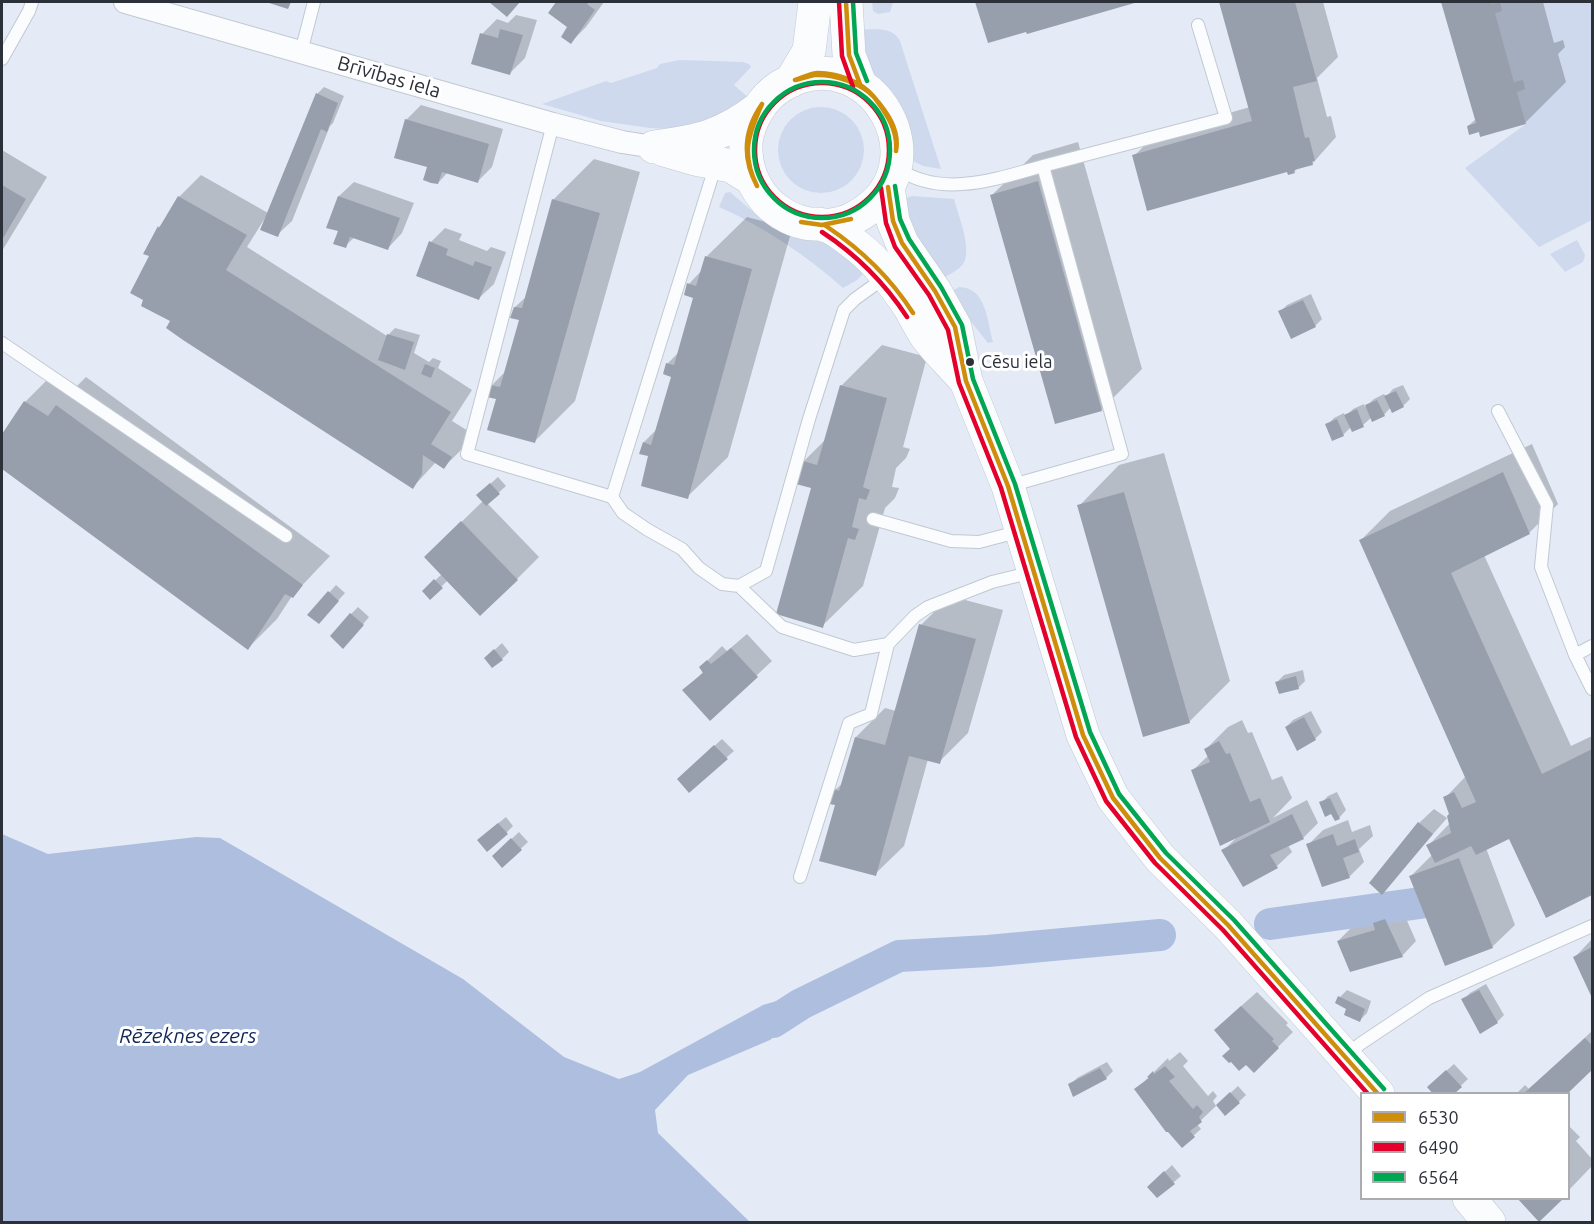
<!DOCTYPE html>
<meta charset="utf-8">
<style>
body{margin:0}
#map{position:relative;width:1594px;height:1224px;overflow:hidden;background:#e4ebf7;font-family:Ubuntu,sans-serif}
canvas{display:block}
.frame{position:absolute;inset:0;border:3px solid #2c3039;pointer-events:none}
.legend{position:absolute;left:1360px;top:1092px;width:210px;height:108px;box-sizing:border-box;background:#fff;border:2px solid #abacb0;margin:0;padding:8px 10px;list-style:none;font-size:18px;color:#2c3039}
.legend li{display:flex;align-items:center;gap:12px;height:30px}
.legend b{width:30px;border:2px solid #abacb0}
</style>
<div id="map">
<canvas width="1594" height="1224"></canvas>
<div class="frame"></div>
<ul class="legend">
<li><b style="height:8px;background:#ce8e0b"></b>6530</li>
<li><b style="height:8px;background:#e4002b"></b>6490</li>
<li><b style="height:8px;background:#00a651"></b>6564</li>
</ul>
</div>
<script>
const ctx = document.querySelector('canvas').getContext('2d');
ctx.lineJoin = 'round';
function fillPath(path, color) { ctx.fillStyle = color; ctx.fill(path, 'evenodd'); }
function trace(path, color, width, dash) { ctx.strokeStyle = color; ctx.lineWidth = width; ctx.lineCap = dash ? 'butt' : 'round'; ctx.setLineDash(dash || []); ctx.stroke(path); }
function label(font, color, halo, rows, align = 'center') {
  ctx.font = font + ' Ubuntu,sans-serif'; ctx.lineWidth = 6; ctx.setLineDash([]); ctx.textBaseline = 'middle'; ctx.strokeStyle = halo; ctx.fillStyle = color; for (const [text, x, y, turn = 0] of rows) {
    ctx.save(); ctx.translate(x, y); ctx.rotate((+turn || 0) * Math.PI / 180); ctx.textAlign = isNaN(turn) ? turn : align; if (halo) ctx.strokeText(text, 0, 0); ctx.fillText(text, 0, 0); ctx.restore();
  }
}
fillPath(new Path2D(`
 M872,2H893L890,12L878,14L873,11Z
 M1491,2H1592V220L1539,247L1465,168L1526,124Z
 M856,30C872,30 892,25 900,41L941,169L923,166L913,161L871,77Z
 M680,60L743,62L749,64L751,67L734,85L749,98L735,115L689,130L650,128L601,121L542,104L606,81L611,83L657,68L660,64Z
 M778 150a43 43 0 1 1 86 0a43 43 0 1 1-86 0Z
 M730,192L772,228L794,237L825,241L864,269L862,275L857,280L843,288C806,255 764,227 719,207L725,193Z
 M912,196L954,199C958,215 973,250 963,264C958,271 946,276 939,280L908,233L903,199Z
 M1577,240L1585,255L1583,262L1565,272L1550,254Z
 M959,287C986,287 987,320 993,342L988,343L948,293Z`), '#ced9ed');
fillPath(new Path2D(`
 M2,834L48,854L196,837L220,838L463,979L564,1057L619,1079L640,1072L763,1005L804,993L814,1006L770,1040L688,1075L655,1110L658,1133L750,1222H2Z`), '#adbedf');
fillPath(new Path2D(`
 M558,2H604L586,27L571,42L570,27L550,13Z
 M977,2H1136L989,41Z
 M1221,2H1323L1338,57L1317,78L1327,117L1331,116L1336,137L1312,164L1298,168L1294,172L1134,156L1156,134L1250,107Z
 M1443,2H1543L1554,43L1563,40L1565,47L1558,54L1566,82L1525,123L1480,130L1468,126L1476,119Z
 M516,15L537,20L525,58L510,73L482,34L497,19L508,23Z
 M324,87L344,96L333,123L330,126L292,221L277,235L265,218L247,247L387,336L395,328L420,335L414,353L429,362L433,358L441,361L438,368L472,390L452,421L473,434L466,445L444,467L436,462L413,487L172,320L145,300L151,255L145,253L159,227L166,220L179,197L201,175L268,213L317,94Z
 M421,105L503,129L492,167L478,181L448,172L438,183L406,120Z
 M1078,142L1142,369L1101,410L992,195L1033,155Z
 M2,150L47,177L2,251Z
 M594,159L640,172L575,401L535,441L498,398L491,386L505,372L521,319L515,307L527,296L553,200Z
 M354,182L414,203L402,233L388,248L355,237L345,246L340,230L339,196Z
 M747,217L792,229L728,457L687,497L650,455L641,453L644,442L657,429L672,377L667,364L679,352L695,297L689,284L702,270L706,257Z
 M445,228L462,234L459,240L487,251L491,247L506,252L494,284L479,298L431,242Z
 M1311,294L1322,319L1315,326L1280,312L1287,305Z
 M882,345L927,357L903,447L910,449L906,458L896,468L892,487L899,488L895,498L885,508L863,586L822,626L813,487L804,461L826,439L841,386Z
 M54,373L76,387L86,377L330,556L292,596L277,619L248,648L2,467V436L25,402Z
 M1403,385L1410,399L1403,406L1391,407L1384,415L1372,417L1363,425L1353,430L1351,427L1343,435L1327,425L1334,418L1344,413L1345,417L1353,409L1364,404L1365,407L1374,399L1384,394L1386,397L1393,389Z
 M1532,444L1558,504L1529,533L1484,555L1571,746L1592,736V894L1546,916L1510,837L1486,848L1515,925L1492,947L1411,876L1432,855L1428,846L1450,823L1451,814L1445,798L1466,776L1361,540L1390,511Z
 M1164,453L1230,681L1189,722L1079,506L1119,465Z
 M498,477L506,486L487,503L539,557L517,579L448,580L430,598L424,591L442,574L448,535L483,501L478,495Z
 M336,585L345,593L325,615H309Z
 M950,596L1003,610L968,733L939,762L928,759L904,846L875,874L837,804L835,790L844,782L856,737L885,708L896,711L921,625Z
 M358,607L369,617L350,640L351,614Z
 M747,634L772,661L710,719L685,690L704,671L701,667L722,646L727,651Z
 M502,643L509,652L502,659L486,658Z
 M1303,670L1305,681L1298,688L1277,682L1284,675Z
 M1311,711L1322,732L1315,739L1286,727L1293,720Z
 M1242,720L1248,733L1252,732L1272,780L1282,776L1292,798L1273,818L1307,800L1318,823L1304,837L1288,845L1292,852L1277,866L1223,851L1237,837L1193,770L1209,755L1206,749L1228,727Z
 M722,739L734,751L689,790L686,772Z
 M1337,792L1346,810L1339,818L1321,803L1328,796Z
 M1434,809L1447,818L1382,893L1419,823Z
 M506,817L513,826L506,833H486Z
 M1348,820L1352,832L1370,825L1373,836L1359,849L1364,862L1350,876L1323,886L1308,845L1323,830Z
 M519,832L528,842L502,866L501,849Z
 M1400,905L1416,941L1402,956L1338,941L1353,926L1378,919L1389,908Z
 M1592,939V995L1575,957Z
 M1486,984L1504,1015L1497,1022L1463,1000L1470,993Z
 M1347,990L1371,1001L1367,1013L1360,1020L1340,997Z
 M1257,992L1288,1023L1286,1025L1293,1032L1254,1071L1231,1048V1015Z
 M1592,1031V1068L1563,1094H1516L1525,1085L1529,1089Z
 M1180,1052L1188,1061L1183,1066L1208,1096L1213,1091L1217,1096L1213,1101L1216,1106L1197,1124L1201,1129L1182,1146L1136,1090L1168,1058L1169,1061Z
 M1107,1062L1113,1071L1106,1078L1070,1085L1077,1078Z
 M1454,1064L1468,1079L1452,1094L1436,1080Z
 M1238,1086L1246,1095L1226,1114L1218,1105Z
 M1568,1125L1580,1137L1576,1141L1592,1159V1166L1568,1191Z
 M1172,1165L1181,1176L1174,1182L1149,1187Z`), '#0003');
trace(new Path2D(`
 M1270,924L1420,903
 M773,1022L801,1004L899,956L988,951L1160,935`), '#adbedf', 32);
fillPath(new Path2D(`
 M266,2H291L288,9Z
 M489,2H520L507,17Z
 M556,2H589L587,4L595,10L571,44L561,37L567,27L548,13Z
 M975,2H1138L1027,34L1026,32L988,43Z
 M1219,2H1295L1317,81L1293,87L1305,138L1309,137L1315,161H1312L1313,165L1294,170L1295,173L1288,175L1287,172L1147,211L1132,155L1252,121Z
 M1441,2H1491L1492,4L1500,2L1502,11L1495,13L1514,82L1523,80L1525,89L1517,92L1526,124L1480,137L1479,132L1469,135L1467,126L1476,123Z
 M500,29L523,35L510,75L471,64L480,33L498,38Z
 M316,93L338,103L327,132L321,129L278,237L260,230Z
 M405,119L489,144L478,183L442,172L438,184L431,183L423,180L427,167L394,158Z
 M1038,181L1102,411L1055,424L990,195Z
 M2,185L26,199L2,240Z
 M178,196L247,235L226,270L451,412L431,444L452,457L444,469L423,455L422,474L413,489L183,340L166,328L170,321L141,306L143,300L130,293L149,256L143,254L158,226L159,228Z
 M338,196L400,218L388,250L350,237L346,248L333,244L338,231L326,228Z
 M552,199L600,213L535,443L487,430L496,399L487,397L490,385L500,387L519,320L510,318L514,307L522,308Z
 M429,241L448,249L446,255L473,266L475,261L492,267L479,300L416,276Z
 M705,256L752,269L688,499L641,486L648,456L639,454L643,442L651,445L671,377L663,374L666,363L674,365L693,298L684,295L687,283L696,286Z
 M1303,300L1316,327L1291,339L1278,311Z
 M387,334L414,342L405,370L378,360Z
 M425,364L435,368L431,378L421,374Z
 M840,385L887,398L863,487L870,490L866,500L859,498L852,527L859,529L855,540L848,538L823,628L776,614L811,488L796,484L803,461L817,465Z
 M1396,391L1404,407L1392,413L1384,396Z
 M1377,400L1385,416L1372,422L1365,405Z
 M24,401L48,416L56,405L303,585L293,598L285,594L248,650L2,469V434Z
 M1357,409L1364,427L1352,432L1344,415Z
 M1337,419L1344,436L1332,441L1325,424Z
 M1503,472L1530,534L1451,573L1542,774L1592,749V895L1546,918L1509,839L1476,855L1471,846L1435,863L1426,845L1451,833L1447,816L1449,814L1443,797L1454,792L1462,808L1476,802L1359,540Z
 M490,483L500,494L486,506L476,495Z
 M1124,492L1190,723L1143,737L1077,505Z
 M461,521L518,580L480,616L424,557Z
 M434,579L443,588L430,600L422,591Z
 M328,591L339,601L319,624L307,615Z
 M350,613L364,625L343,649L330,636Z
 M919,624L976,639L940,764L909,756L876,876L819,861L835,805L829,804L834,789L839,791L855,737L885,745Z
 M731,648L758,677L710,721L682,690L703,673L699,667L707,660L711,664Z
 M494,649L503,660L492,668L484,658Z
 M1296,676L1299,689L1279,694L1275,682Z
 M1304,717L1316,740L1297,751L1285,727Z
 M1219,741L1226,754L1230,753L1250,802L1260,798L1270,822L1220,846L1191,770L1210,762L1204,749Z
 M714,745L728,759L689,793L677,779Z
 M1330,798L1340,819L1335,821L1331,814L1325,817L1319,802Z
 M1292,814L1304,839L1270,855L1278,868L1243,887L1221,850Z
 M1418,822L1433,834L1382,895L1369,883Z
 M498,823L508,834L487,852L477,840Z
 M1333,834L1337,846L1355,839L1359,852L1343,858L1350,878L1322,887L1306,844Z
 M511,838L522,850L502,868L492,856Z
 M1459,858L1493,948L1445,966L1409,876Z
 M1385,919L1403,957L1350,972L1337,941L1375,930L1373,923Z
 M1592,947V998L1573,957Z
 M1479,990L1498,1023L1480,1034L1461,999Z
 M1338,996L1365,1009L1360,1022L1344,1015L1346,1009L1335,1003Z
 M1241,1006L1274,1039L1272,1041L1279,1048L1254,1073L1246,1065L1239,1071L1231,1062L1229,1063L1222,1056L1230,1049L1214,1030Z
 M1585,1038L1592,1045V1070L1567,1094H1523Z
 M1165,1066L1175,1077L1169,1081L1193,1109L1197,1105L1203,1112L1199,1117L1202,1122L1190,1131L1195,1137L1182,1148L1168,1132H1166L1134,1089L1149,1078L1147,1077L1153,1071L1154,1074Z
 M1100,1068L1107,1079L1073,1097L1068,1084Z
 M1446,1070L1462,1087L1454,1094H1433L1427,1087Z
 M1230,1092L1240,1103L1225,1116L1216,1105Z
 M1164,1171L1175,1184L1157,1198L1147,1187Z
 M1517,1198H1564L1539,1222Z`), '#989fac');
const lane = new Path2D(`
 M301,52L314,2
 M2,59L29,11L32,2
 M553,124L467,454L612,497L716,164
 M1043,166L1226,118L1198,25
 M897,168C941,199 996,179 1043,166L1122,454L1009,486
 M2,343L286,536
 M1498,411L1547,505L1541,567L1575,655L1592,689
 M612,497L623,513L648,530L682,549L699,568L722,584L739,586L766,571L809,419L844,310L855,299L887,276
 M873,519L951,541L979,542L1021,531
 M739,586L782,627L854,650L888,644L915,616L928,607L992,582L1033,572
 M1575,655L1592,646
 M800,877L849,723L871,714L888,644
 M1346,1056L1360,1044L1429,998L1592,926`);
const street = new Path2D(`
 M125,2L553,124L622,142L654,147`);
const secondary = new Path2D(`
 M846,2L849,55L860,84
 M791,81L809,51L815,2
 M654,147C699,141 723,136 759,108
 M664,150L695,159L731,166L752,179
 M888,187L893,221L902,243L935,291L955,327L966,381L1008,486L1083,735L1113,798L1160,858L1228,925L1378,1094
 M826,226C835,224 845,223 852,219C950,171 870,31 781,86C762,98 749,120 746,142C745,162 751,182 763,197C772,209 790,220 805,223C812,225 820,223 827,226C837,230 849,240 857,246C879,263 895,285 910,308C915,317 920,327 926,336C937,351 952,365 965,380
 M1469,1198L1489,1222`);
trace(lane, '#c2c8d1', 14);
trace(street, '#c2c8d1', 24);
trace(secondary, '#c2c8d1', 34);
trace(lane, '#fbfcfe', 12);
trace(street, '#fbfcfe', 22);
trace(secondary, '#fbfcfe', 33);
trace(new Path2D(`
 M846,2L849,55L860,84
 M795,80C802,78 811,73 818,73C838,73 862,82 874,97
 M795,80C801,79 808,76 815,75C834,74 861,83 874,97
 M874,97C887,112 900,130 896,151
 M874,97C886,113 898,130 896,151
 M757,186C742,158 744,130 762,104
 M757,186C741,154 748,135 762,104
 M888,187L893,221L902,243L935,291L955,327L966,381L1008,486L1083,735L1113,798L1160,858L1228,925L1378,1094
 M801,222L822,225L851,219
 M826,226C862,250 890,277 913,313`), '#ce8e0b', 4.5);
trace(new Path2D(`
 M839,2L842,56L853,87
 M755 150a67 67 0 1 1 134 0a67 67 0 1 1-134 0Z
 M881,188L886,223L895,247L929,295L948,330L959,383L1001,488L1076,737L1106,801L1155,863L1223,930L1368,1094
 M822,232C857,255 884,282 907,317`), '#e4002b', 4.5);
trace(new Path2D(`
 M853,2L856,53L867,81
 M754 150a68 68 0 1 1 136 0a68 68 0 1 1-136 0Z
 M895,186L900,219L909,239L941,287L962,325L973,379L1015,484L1090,732L1119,794L1166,853L1234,920L1384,1089`), '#00a651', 4.5);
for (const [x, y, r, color] of [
 [970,362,5,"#2c3039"]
]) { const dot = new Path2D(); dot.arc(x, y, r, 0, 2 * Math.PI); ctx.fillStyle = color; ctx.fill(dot); trace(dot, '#fff', 2); }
label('18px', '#2c3039', '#fff', [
 ["Cēsu iela",981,362]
], 'left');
label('20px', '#2c3039', '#fff', [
 ["Brīvības iela",389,77,16]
]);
label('italic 21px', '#11275a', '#fff', [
 ["Rēzeknes ezers",188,1036]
]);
</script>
